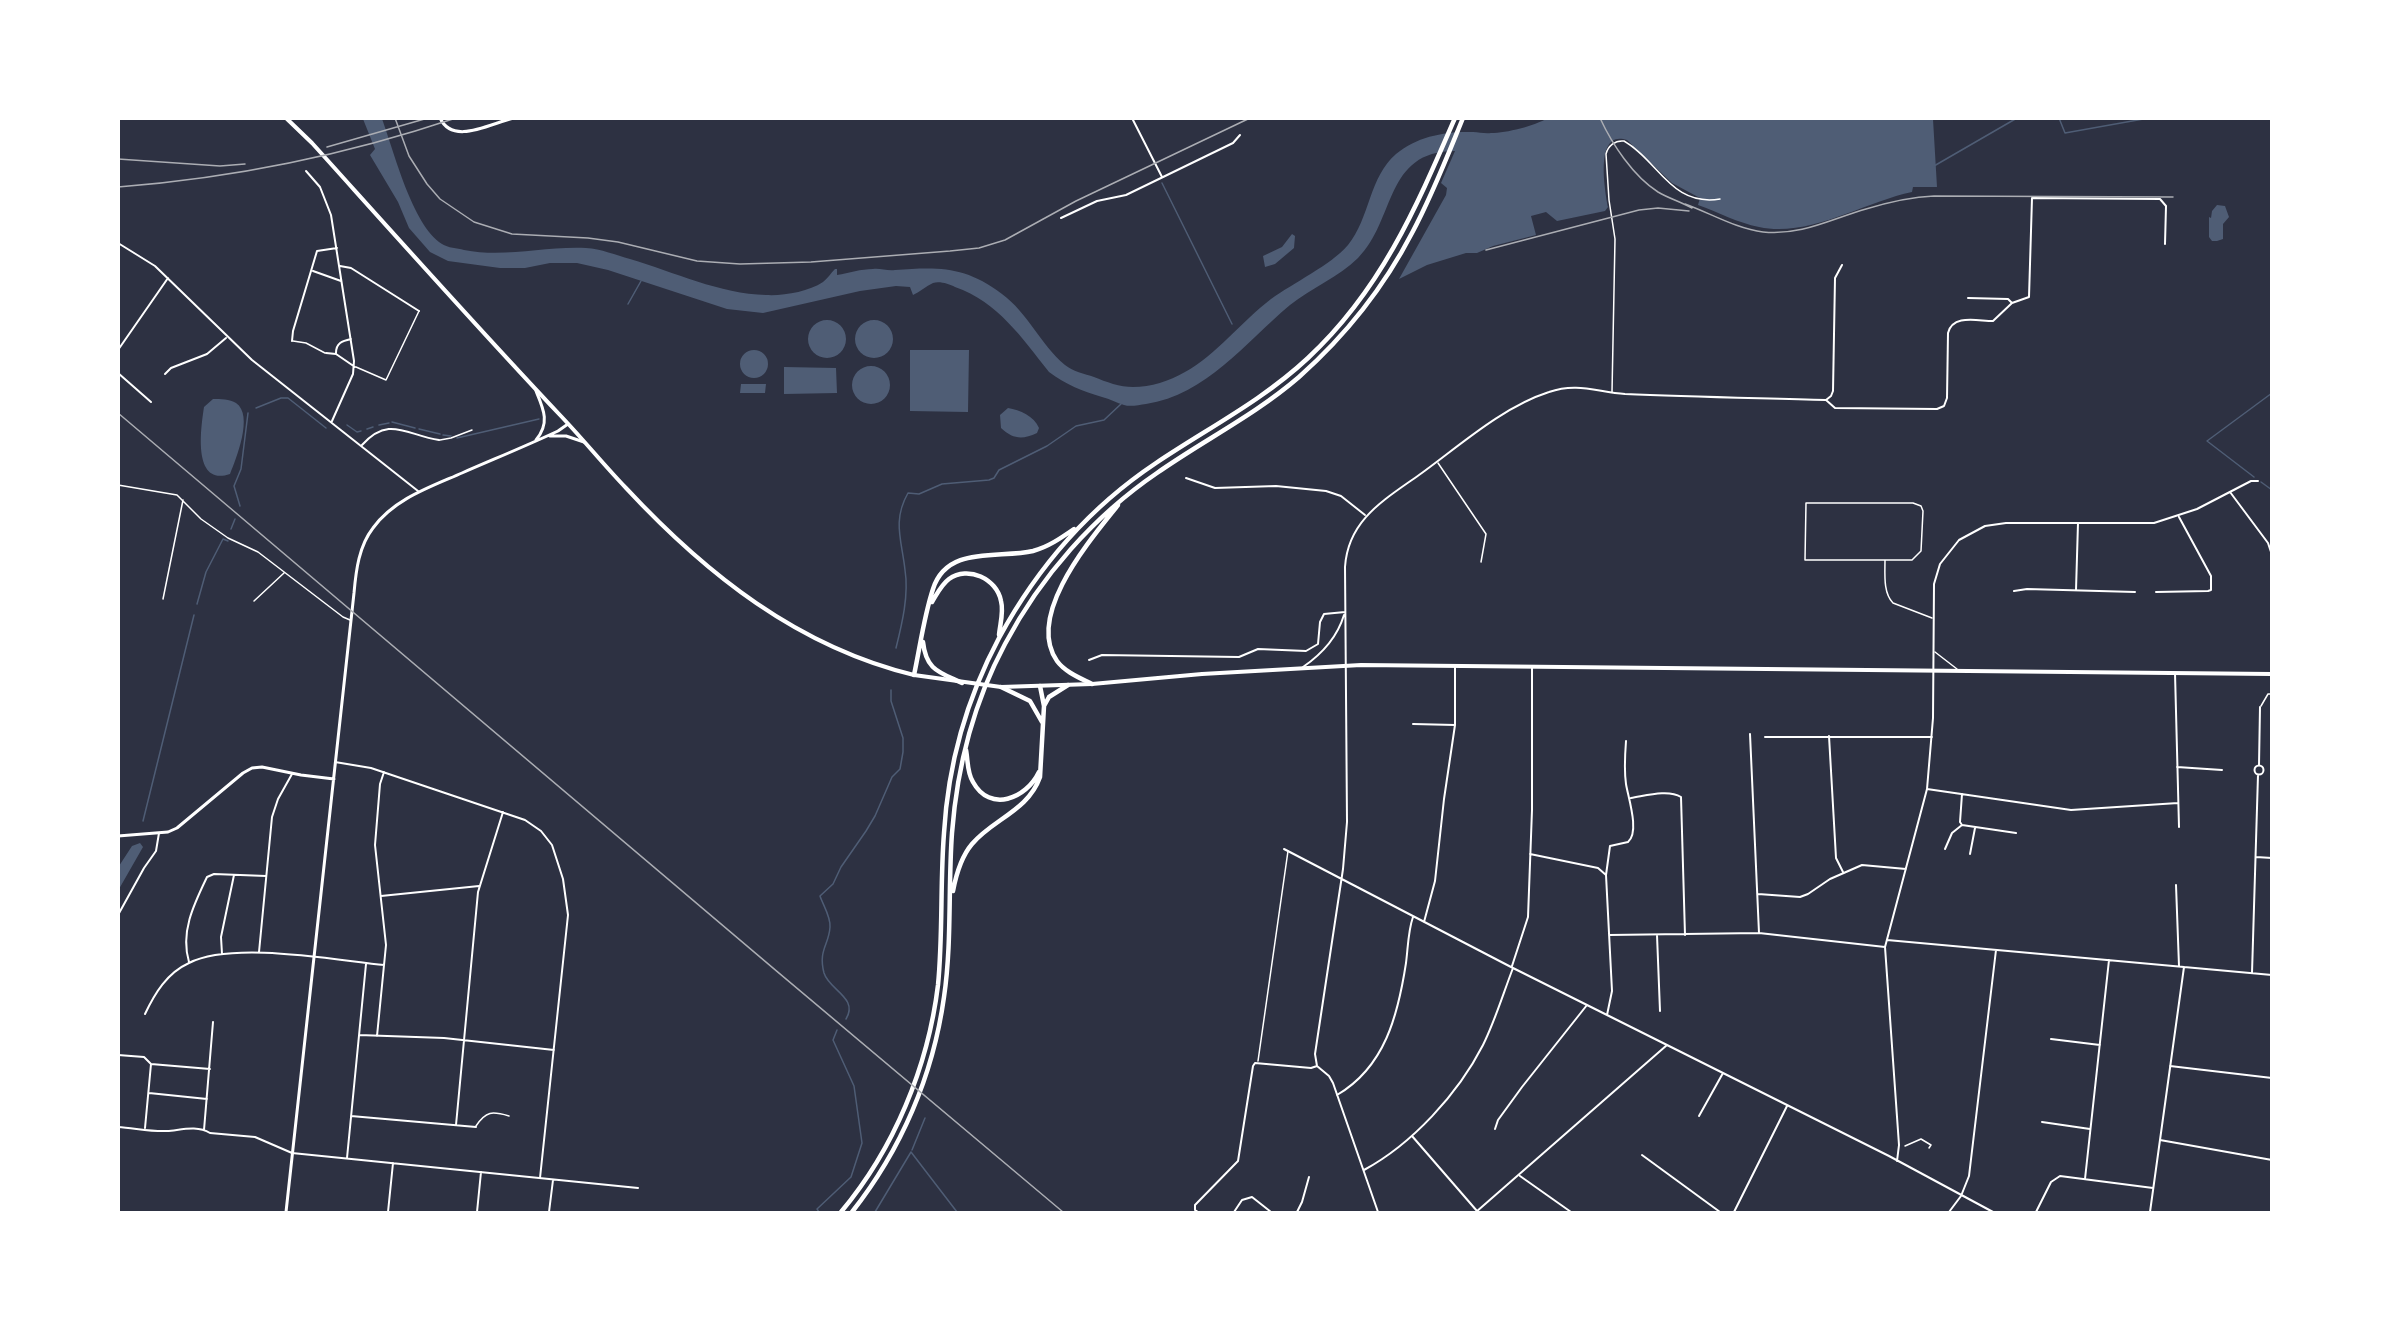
<!DOCTYPE html>
<style>
body{margin:0}
#map{position:relative;width:2390px;height:1331px;overflow:hidden;background:#2d3142;font-family:Poppins,sans-serif}
canvas{display:block}
.frame{position:absolute;inset:0;border:120px solid #fff;pointer-events:none}
</style>
<div id="map">
<canvas width="2390" height="1331"></canvas>
<div class="frame"></div>
</div>
<script>
const ctx = document.querySelector('canvas').getContext('2d');
ctx.lineJoin = 'round';
function fillPath(path, color) { ctx.fillStyle = color; ctx.fill(path, 'evenodd'); }
function trace(path, color, width, dash) { ctx.strokeStyle = color; ctx.lineWidth = width; ctx.lineCap = dash ? 'butt' : 'round'; ctx.setLineDash(dash || []); ctx.stroke(path); }
fillPath(new Path2D(`
 M1548,118L1933,119L1937,187H1913L1912,192C1864,202 1809,238 1759,227C1738,223 1718,212 1698,205L1700,198L1672,183L1627,140C1594,129 1605,190 1608,207L1605,211L1557,221L1546,212L1531,216L1536,235L1493,246L1477,253H1466L1427,265L1399,279L1446,195L1447,188L1441,183L1455,151C1384,151 1396,220 1358,258C1339,277 1311,288 1290,305C1246,342 1206,395 1146,404C1139,405 1130,407 1124,405C1117,403 1110,399 1102,397C1083,391 1066,385 1049,372C1022,338 998,302 955,287C949,284 940,281 933,283C926,286 920,292 913,295L910,287L896,286L860,291L763,313L727,309L608,270L577,263H550L525,268H500L448,261L430,252L409,228L398,202L370,155L375,149L363,119H382C394,151 412,225 442,244C448,248 457,248 464,250C505,258 545,246 586,248C601,249 616,255 630,259C674,272 720,294 766,295C783,296 808,292 823,282C827,279 831,273 835,269H837V275C849,273 861,269 873,269C880,268 887,271 895,270C939,267 965,266 1002,294C1028,313 1040,344 1065,365C1072,371 1085,374 1094,377C1106,382 1120,387 1133,387C1151,387 1169,381 1185,372C1216,355 1241,322 1271,299C1293,283 1331,265 1348,245C1370,218 1369,177 1396,154C1417,136 1447,131 1473,132C1479,132 1485,134 1491,133C1507,133 1534,126 1548,118Z
 M2217,205L2225,206L2229,217L2223,224V239L2217,241H2212L2209,237V217L2211,218L2212,211Z
 M1292,234L1295,236L1294,248L1275,264L1265,267L1263,256L1282,247Z
 M855 339a19 19 0 1 1 38 0a19 19 0 1 1-38 0Z
 M808 339a19 19 0 1 1 38 0a19 19 0 1 1-38 0Z
 M910,350H969L968,412L910,411Z
 M740 364a14 14 0 1 1 28 0a14 14 0 1 1-28 0Z
 M852 385a19 19 0 1 1 38 0a19 19 0 1 1-38 0Z
 M784,367L836,368L837,393L784,394Z
 M741,384H766L765,393H740Z
 M213,399C220,399 230,399 236,403C254,415 236,459 230,474C192,487 201,427 204,407Z
 M1008,408C1020,410 1034,416 1039,428L1037,433C1022,440 1013,439 1001,428L1000,415Z
 M140,843L143,847L119,889V866L132,846Z`), '#4f5d75');
trace(new Path2D(`
 M2059,118L2065,133L2149,118
 M1934,166L2017,118
 M1162,183L1232,324
 M628,304L641,281
 M256,408L281,398H288L326,428
 M392,422L415,428
 M347,425L357,432L361,431
 M379,425L389,423
 M367,429L373,427
 M419,429L440,434
 M443,435L451,436
 M457,438L539,419
 M2254,477L2207,441L2272,393
 M2261,482L2272,490
 M240,506L234,486L241,469L248,413
 M231,529L235,519
 M197,604L206,572L223,539L228,541
 M896,648C902,624 909,595 905,570C902,541 892,521 908,493L919,494L942,484L989,480L994,478L999,470L1047,446L1076,426L1104,420L1121,404
 M143,821L194,615
 M846,1019C859,998 829,990 824,973C818,950 829,945 830,927C831,917 823,905 820,896L833,884L841,867L866,831L875,816L892,777L900,769L903,752V738L891,701V690
 M912,1150L925,1118
 M819,1212L817,1209L851,1177L862,1143L854,1086L833,1040L837,1030
 M875,1212L911,1152L957,1212`), '#4f5d75', 1.5);
trace(new Path2D(`
 M293,341L306,343L325,353
 M356,367L386,380L419,311
 M1612,392L1615,239L1609,200L1606,154C1608,146 1615,140 1624,141C1659,161 1671,207 1720,199
 M440,440L451,438L472,430
 M1438,463L1486,534L1481,562
 M118,485L177,495L201,519L228,538L258,552L343,617L350,620
 M1885,560H1805L1806,503H1913L1921,506L1923,511L1921,551L1912,560H1885C1885,574 1883,593 1893,603L1932,618
 M163,599L183,500
 M254,601L284,573
 M1935,652L1957,669
 M2261,706L2268,694H2272
 M1258,1061L1288,851
 M476,1126C486,1111 492,1111 509,1116
 M1905,1146L1921,1139L1931,1145L1929,1148`), '#fff', 1.5);
trace(new Path2D(`
 M1132,118L1162,177
 M306,171L320,187L331,215L354,361L353,374L332,421
 M1061,218L1097,201L1126,195L1233,143L1240,135
 M118,243L155,266L252,360L418,491
 M340,266L351,268L419,311
 M313,271L341,281
 M1968,298L2008,299L2012,303
 M292,341L293,331L317,251L337,248
 M118,350L168,278
 M326,353L336,354L355,367
 M336,353C336,343 342,341 351,339
 M118,373L151,402
 M165,374L171,368L207,354L226,338
 M1826,400L1835,408L1937,409L1944,406L1947,398L1948,333C1953,314 1977,321 1993,321L2012,303L2029,297L2032,198L2160,199L2166,206L2165,244
 M362,445C389,415 406,435 439,440
 M1186,478L1215,488L1276,486L1326,491L1341,496L1365,515
 M2230,492L2268,543L2271,552L2272,562
 M2076,590L2078,523
 M2014,591L2027,589L2135,592
 M2156,592L2208,591L2211,590V576L2179,517
 M1089,660L1102,655L1239,657L1258,649L1306,651L1318,644L1320,622L1324,614L1345,612
 M1303,667C1322,654 1337,638 1344,615
 M2175,673L2179,827
 M1413,724L1455,725
 M1750,734L1759,933
 M1829,736L1836,858L1843,872
 M1765,737H1932
 M335,762L371,768L525,820L541,831L552,845L563,879L568,915L540,1178
 M2259,765L2260,707
 M2254.5 770a4.5 4.5 0 1 1 9 0a4.5 4.5 0 1 1-9 0Z
 M2177,767L2222,770
 M1927,789L2071,810L2178,803
 M1962,794L1960,822L1962,825L2016,833
 M1631,798C1645,796 1668,789 1681,797L1685,935
 M1284,849L1511,967L1889,1156L1993,1212
 M1945,849L1952,833L1962,825
 M1530,854L1598,868L1606,875L1612,991L1607,1015
 M1970,854L1975,828
 M2256,857L2272,858
 M1606,875L1610,846L1628,842C1640,832 1628,797 1626,784C1624,770 1625,754 1626,741
 M2176,885L2179,966
 M1758,894L1800,897L1808,894L1830,879L1862,865L1906,869
 M381,896L479,886
 M118,915L144,868L156,851L159,833
 M1424,922L1435,881L1444,799L1455,725V665
 M1609,935L1759,933L1885,947
 M1657,935L1660,1011
 M1887,940L2272,975
 M259,952L272,817L278,799L292,774
 M222,954L221,937L234,875
 M189,962C180,932 194,904 207,877L214,874L266,876
 M1512,966L1528,917L1532,810V666
 M2252,973L2258,775
 M145,1014C155,993 167,973 189,963C233,941 334,960 384,965
 M359,1035L444,1038L554,1050
 M377,1036L386,945L375,845L380,784L384,772
 M2051,1039L2100,1045
 M118,1055L144,1057L151,1064L210,1069
 M1317,1066L1315,1054L1343,869L1347,822L1345,567C1348,520 1384,500 1419,475C1458,447 1502,407 1549,392C1577,382 1597,392 1625,394C1692,397 1759,398 1826,400L1831,396L1833,391L1835,278L1842,265
 M1317,1066L1329,1076L1333,1083L1378,1212
 M2170,1066L2272,1078
 M149,1093L207,1099
 M1337,1095C1385,1067 1398,1015 1406,963C1408,948 1408,931 1413,917
 M351,1116L476,1127
 M1699,1116L1723,1073
 M2042,1122L2090,1129
 M456,1125L478,892L503,812
 M118,1127C134,1128 152,1132 167,1131C181,1130 197,1125 210,1133L255,1137L292,1153L638,1188
 M145,1128L151,1064
 M1495,1129L1498,1120L1522,1087L1587,1005
 M204,1130L213,1022
 M1412,1136L1477,1211
 M2160,1140L2272,1160
 M1642,1155L1720,1212
 M347,1158L366,964
 M1897,1161L1899,1145L1885,947L1927,789L1933,718L1934,584L1940,564L1959,540L1985,526L2006,523H2154L2197,509L2251,481H2258
 M1364,1170C1412,1144 1458,1094 1483,1045C1495,1021 1503,994 1513,968
 M1520,1176L1571,1212
 M2085,1179L2109,960
 M388,1212L393,1163
 M477,1212L481,1172
 M549,1212L553,1180
 M1198,1212L1195,1210V1205L1238,1161L1253,1066L1255,1063L1311,1068L1317,1066
 M1234,1212L1242,1200L1252,1197L1271,1212
 M1297,1212L1302,1202L1309,1177
 M1476,1212L1667,1045
 M1734,1212L1787,1106
 M1949,1212L1961,1196L1969,1176L1996,950
 M2036,1212L2051,1182L2060,1176L2153,1188
 M2150,1212L2184,967`), '#fff', 2);
trace(new Path2D(`
 M440,118C453,146 491,123 514,118
 M550,436H566L584,442
 M536,440C550,423 544,410 536,391
 M118,836L168,832L177,828L243,773L252,768L262,767L301,775L334,779
 M286,1212L354,593C356,570 359,546 373,528C394,499 430,487 462,473C494,459 526,446 558,431L568,424`), '#fff', 3);
trace(new Path2D(`
 M286,118L312,143C394,234 475,325 559,414C582,438 603,464 626,488C706,574 798,647 914,675`), '#fff', 4);
trace(new Path2D(`
 M914,675L1001,687L1092,684L1202,674L1361,665L2272,674`), '#fff', 4);
trace(new Path2D(`
 M932,602C937,594 941,585 949,579C968,565 997,579 1001,601C1004,612 1000,624 999,635
 M923,642C926,670 939,672 962,683
 M914,675C920,647 924,616 933,589C947,545 999,559 1033,551C1048,547 1061,538 1074,529
 M1092,684C1080,678 1065,672 1057,661C1025,615 1091,539 1118,505
 M1001,687L1030,701L1042,722
 M1044,706L1049,697L1068,685
 M966,750C968,760 967,773 973,782C990,813 1026,799 1039,772
 M953,891C956,875 961,857 972,844C993,819 1028,811 1040,777L1044,706L1040,686
 M841,1212C894,1149 928,1067 938,985C943,934 940,884 944,833C948,765 967,698 999,638C1037,568 1090,507 1156,463C1208,428 1262,401 1308,358C1381,290 1416,208 1455,118
 M852,1212C901,1150 933,1076 944,997C952,943 948,887 952,833C957,767 974,702 1005,644C1041,576 1094,516 1157,473C1204,440 1255,415 1299,377C1345,336 1384,287 1412,233C1432,196 1447,157 1463,118`), '#fff', 4.5);
trace(new Path2D(`
 M395,118L409,156L427,184L440,199L474,222L512,234L588,238L618,242L697,261L740,264L811,262L950,251L979,248L1005,240L1076,201L1250,118
 M1600,118C1612,144 1633,176 1658,192C1668,198 1681,202 1692,208
 M327,147L428,118
 M118,159L220,166L245,164
 M118,187C234,178 346,155 456,118
 M1685,204C1710,213 1737,229 1763,232C1801,236 1831,219 1866,209C1889,202 1910,197 1934,196L2173,197
 M1486,250L1639,210L1658,208L1689,211
 M118,413C433,681 747,947 1063,1212`), '#abadb3', 1.5);
</script>
